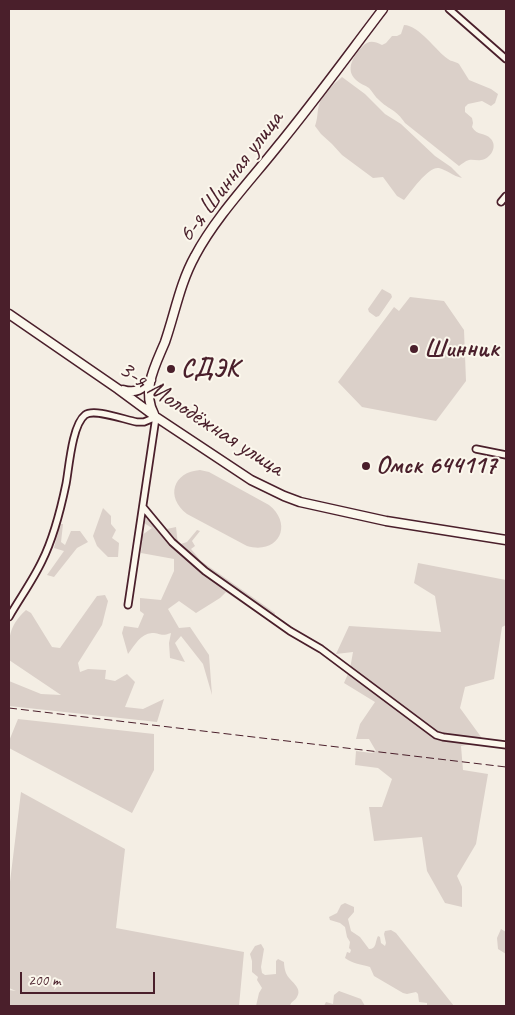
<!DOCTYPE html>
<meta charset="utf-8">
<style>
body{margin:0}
#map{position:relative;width:515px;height:1015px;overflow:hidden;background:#f4eee4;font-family:Caveat,sans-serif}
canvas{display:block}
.frame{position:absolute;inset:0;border:10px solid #4a1f2b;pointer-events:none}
.scale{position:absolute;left:20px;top:972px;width:135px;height:22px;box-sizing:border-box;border:2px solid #4a1f2b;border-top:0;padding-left:6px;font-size:15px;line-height:18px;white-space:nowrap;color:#4a1f2b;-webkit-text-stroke:4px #fbf7ec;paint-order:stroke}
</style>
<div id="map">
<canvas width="515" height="1015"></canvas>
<div class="frame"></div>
<div class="scale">200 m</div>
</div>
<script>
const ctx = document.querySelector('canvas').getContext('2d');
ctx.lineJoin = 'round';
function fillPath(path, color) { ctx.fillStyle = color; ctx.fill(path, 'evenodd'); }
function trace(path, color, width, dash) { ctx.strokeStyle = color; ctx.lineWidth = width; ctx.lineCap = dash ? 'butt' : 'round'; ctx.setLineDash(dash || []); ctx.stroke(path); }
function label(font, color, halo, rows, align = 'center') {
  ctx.font = font + ' Caveat,sans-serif'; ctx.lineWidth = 4; ctx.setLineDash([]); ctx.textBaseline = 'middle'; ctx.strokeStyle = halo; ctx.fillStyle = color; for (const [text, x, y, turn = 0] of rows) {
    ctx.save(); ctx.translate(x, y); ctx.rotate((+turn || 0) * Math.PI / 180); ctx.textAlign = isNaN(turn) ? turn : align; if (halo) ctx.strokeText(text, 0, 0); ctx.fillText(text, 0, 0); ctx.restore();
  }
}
fillPath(new Path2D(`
 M404,25C419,25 436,51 448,59C452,62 455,61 459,64L469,80L491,89L498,94L495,103L491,106L482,101L468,104L465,107V112L472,118L473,123L472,127C477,136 485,132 491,139C498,147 490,159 481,160C477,161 473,159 469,160C465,161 462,164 459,166L405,123C396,109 389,110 379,100C375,97 373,92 369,88C365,85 360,84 356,80C345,70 353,56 362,47C369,40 373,41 382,45L386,43L392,36H397L401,34Z
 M342,77L365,94L385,114L401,124L435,156L451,167L462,178C453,176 447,170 439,168C428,166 411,192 404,200L397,196L383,177L373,178L342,155L332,144L321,134L315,126C318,118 317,112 319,105C322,93 333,85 342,77Z
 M382,289L391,294L392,297L379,316L376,317L369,312L368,309Z
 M410,297L444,301L464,330L466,381L436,421L362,407L338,382L394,307L399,311Z
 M200,470L209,472L269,505C294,525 278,555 247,546L187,514C165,497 173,472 200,470Z
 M103,508L111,516V524L116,530L112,538L119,543L118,557H108L97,546L93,536Z
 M151,511L162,530L176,527L178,545L187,542L197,530L200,531L192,541L195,546L191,549L201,561L275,613L273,624L226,592L220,598L196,613L179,601L168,609L179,628L190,627L209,655L212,695L203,664L181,636L175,643L185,662L170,658L169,643L171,633C160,637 161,633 152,633C140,634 135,645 128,654L122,633L124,626L138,628L144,614L140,611V598L161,600L174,571V559L141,553L142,535L152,528L144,523Z
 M60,524H63L61,542L65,545L71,531H80L88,542L77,548L54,577L47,575L64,551L54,548Z
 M418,563L506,580V625L502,627L494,679L465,687L460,708L484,741L461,746L463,770L488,774L476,844L457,876L462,887V907L445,903L427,871L422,837L374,841L369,807H382L392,779L378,768L355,765L356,751L372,753L376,751L369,739H356L360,724L375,702L344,683L350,669L353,652L336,654L349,626L441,632L435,596L414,583Z
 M105,595L108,601L102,625L78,663L80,672L88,669L106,670L105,679L115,681L127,674L135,682L125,707L143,709L164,699L157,722L9,706V681L41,694L61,695L9,660C9,637 8,627 26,610L31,613L52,647L60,648L97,596Z
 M18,719L154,734V770L132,813L9,748V741Z
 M21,792L125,849L116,928L244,952L239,1006H9V990L16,991L9,988V890Z
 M345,903L354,907V912L348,919L351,931L360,937L369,949C377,949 375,941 378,936L380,937L381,943L385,946L386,943L384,934L385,931L391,930L396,933L454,1006H427V1003L419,1002L418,994L416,992L407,994L403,993L374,976L370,967C361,964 353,964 345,958L347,952L350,953L351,950L349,948L350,942L347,937L345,927L340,923L330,920L329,917L337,913L341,905Z
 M501,929L506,932V954L498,949L497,938Z
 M261,944L264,949L261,967L262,973L265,975L276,974V961L278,959L284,962C284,966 285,972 287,975C290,981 303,988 297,997C295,1001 291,1001 290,1006H256L259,993L262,988L257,980L258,977L252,972V961L250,954L255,946Z
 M339,991L361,999L365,1006H324L326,1002L333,1004L334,995Z`), '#dbd0c9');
const minor = new Path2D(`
 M449,9L506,59
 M501,202L506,196
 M476,449L506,455
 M143,507L172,542L205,571L290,631L321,649L436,735L443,737L506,745
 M128,605L156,417
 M9,617C20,598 33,580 42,561C53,539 61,508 66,484C69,468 72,425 85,415C94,408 125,420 137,422H144L156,417`);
const major = new Path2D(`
 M9,314L118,389L156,417L251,480L284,496L300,502L386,521L506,540
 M123,390C136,394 142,389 151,380
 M154,414C141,390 156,364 165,342C175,313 180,283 195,256C215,218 250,181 277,147C314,102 348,55 383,9`);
trace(minor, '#4a1f2b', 9);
trace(major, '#4a1f2b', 11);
trace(minor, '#fbf7ec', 5.5);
trace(major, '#fbf7ec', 8);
trace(new Path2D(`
 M9,708L506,767`), '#4a1f2b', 1, [8, 4]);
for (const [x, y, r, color] of [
 [414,349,5,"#4a1f2b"],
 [171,369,5,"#4a1f2b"],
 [366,466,5,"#4a1f2b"]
]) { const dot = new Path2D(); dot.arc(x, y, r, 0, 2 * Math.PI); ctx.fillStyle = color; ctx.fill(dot); trace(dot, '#fbf7ec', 2); }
label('25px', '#4a1f2b', '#fbf7ec', [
 ["6-я Шинная улица",231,177,-53],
 ["3-я Молодёжная улица",201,419,33]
]);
label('bold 25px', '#4a1f2b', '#fbf7ec', [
 ["Шинник",424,349],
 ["СДЭК",181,369],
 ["Омск 644117",376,466]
], 'left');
</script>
